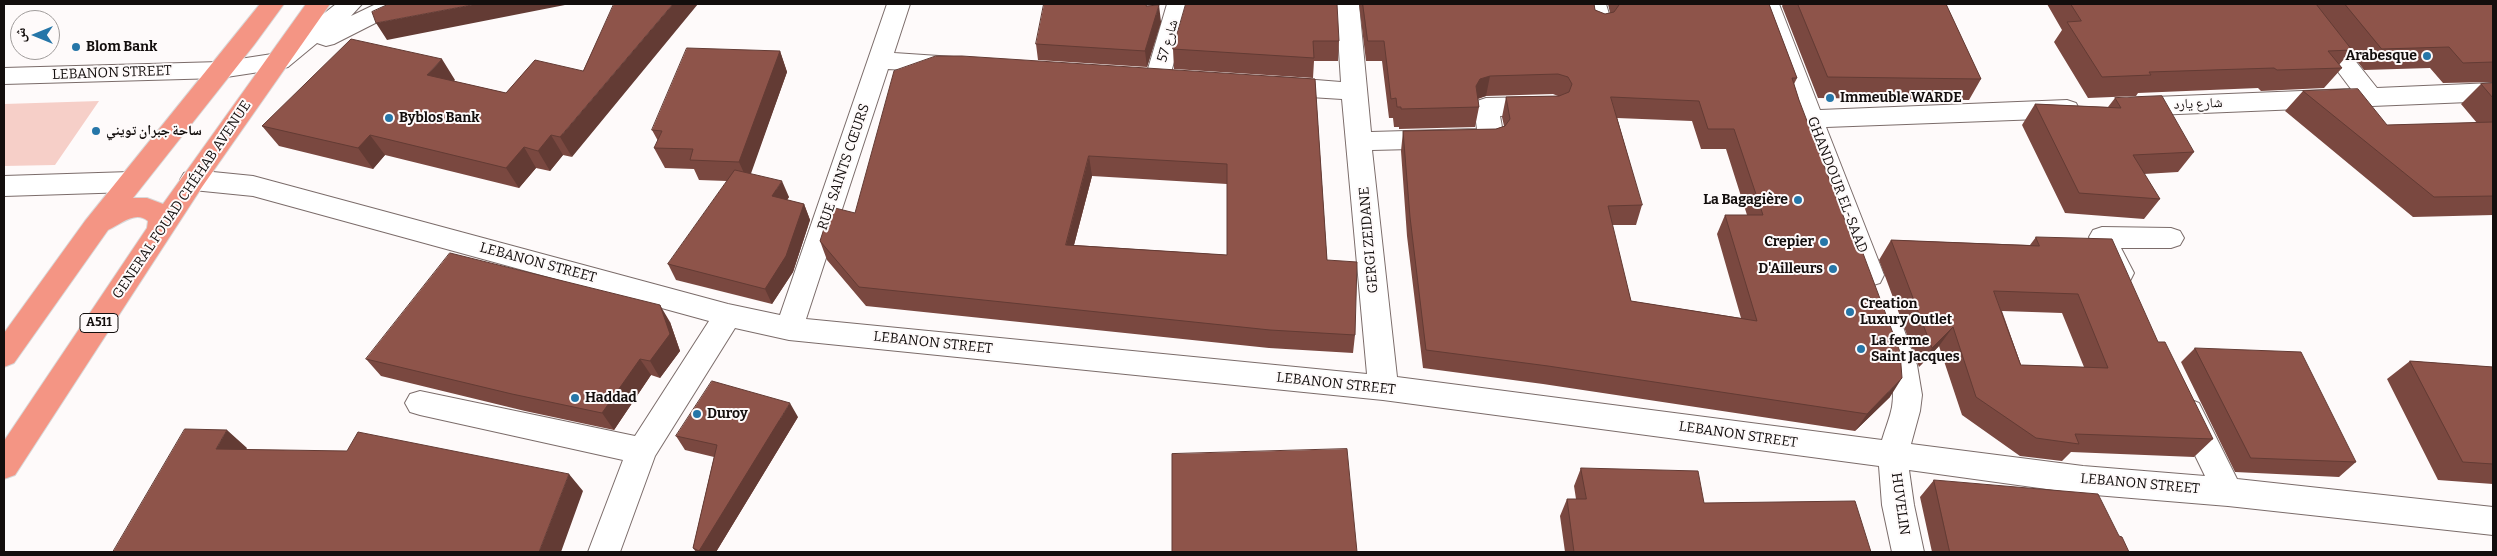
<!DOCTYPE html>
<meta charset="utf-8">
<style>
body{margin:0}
#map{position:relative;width:2497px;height:556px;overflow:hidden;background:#fefafa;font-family:Bitter,"Noto Naskh Arabic",serif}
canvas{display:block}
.frame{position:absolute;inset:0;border:5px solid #130e0d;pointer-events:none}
.north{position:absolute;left:10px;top:10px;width:50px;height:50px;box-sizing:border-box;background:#fefafa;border:1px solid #a09c9b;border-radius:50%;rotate:270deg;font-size:14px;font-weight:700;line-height:20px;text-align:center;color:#130e0d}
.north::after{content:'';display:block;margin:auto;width:18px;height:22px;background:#2676a8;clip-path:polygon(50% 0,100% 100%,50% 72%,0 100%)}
</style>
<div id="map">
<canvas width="2497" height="556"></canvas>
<div class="frame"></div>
<div class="north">ش</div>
</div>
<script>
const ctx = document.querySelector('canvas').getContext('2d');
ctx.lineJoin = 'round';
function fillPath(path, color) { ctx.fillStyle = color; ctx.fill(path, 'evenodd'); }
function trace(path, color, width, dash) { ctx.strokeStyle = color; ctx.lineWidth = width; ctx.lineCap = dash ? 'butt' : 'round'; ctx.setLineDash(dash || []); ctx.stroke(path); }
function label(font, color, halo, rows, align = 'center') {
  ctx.font = font + ' Bitter,"Noto Naskh Arabic",serif'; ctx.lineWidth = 4; ctx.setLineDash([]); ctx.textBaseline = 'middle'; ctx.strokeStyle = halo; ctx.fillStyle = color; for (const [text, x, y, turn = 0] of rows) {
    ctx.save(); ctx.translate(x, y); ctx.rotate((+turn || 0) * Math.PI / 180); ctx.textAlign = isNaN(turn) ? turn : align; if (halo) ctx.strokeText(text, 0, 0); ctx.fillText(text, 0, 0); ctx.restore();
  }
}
fillPath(new Path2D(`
 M99,101L55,165L4,166V104Z`), '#f6cfc8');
const minor = new Path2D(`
 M336,4H362L351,16L376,4H407L403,9L334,44L326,46L317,43L288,67L279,69L220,78L4,84V68L220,62L272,54Z
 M887,4H910L894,53L954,57L963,59L966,65L963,71L954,73L888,69L806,319L1367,374L1342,99L1278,95L1269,92L1266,86L1269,80L1278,77L1341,82L1336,4H1359L1371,132L1477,129L1474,107L1477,101L1486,98L1542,97L1551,100L1554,106L1551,112L1542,115L1500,116L1504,138L1500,144L1491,147L1372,150L1397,377L1882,440C1885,429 1890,418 1892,407C1897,379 1883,352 1875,327L1879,319L1889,316L1899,319L1903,327L1917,365L1922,395L1920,411L1911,444L2083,466L2205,476L2174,412L2179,403L2189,399L2199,403L2237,479L2493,507V535L2228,506L2083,494L1909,470L1914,505L1924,552H1892L1882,505L1879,466L1383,400L789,340L735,328L655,456L620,552H588L623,460L420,415L410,412L405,403L410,394L420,391L635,436L709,321L253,196L193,190L184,187L180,180L184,173L193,170L253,176L728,304L780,315Z
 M1167,4H1191L1169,79L1166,85L1157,87L1148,85L1145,79Z
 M1584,4H1606L1612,24L1608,30L1600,32L1592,30Z
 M1755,4H1779L1820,110L2067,100L2076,103L2079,109L2076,115L2067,118L1826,127L1884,275L1880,283L1870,286L1860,283L1856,275Z
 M2287,4H2310L2377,88L2493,83V101L2130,116L2121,113L2118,107L2121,101L2130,98L2351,89Z
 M130,172L139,175L143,182L139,189L130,192L4,196V176Z
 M2102,227L2171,228L2180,231L2184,238L2180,245L2171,248H2121L2134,273L2130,281L2120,284L2110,281L2089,237L2093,230Z`);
const highway = new Path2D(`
 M260,4H284L254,45L133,198H147L163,204L306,4H330L202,187L15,475L4,479V441L147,228L148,221C135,210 120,225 108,230L14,363L4,367V333L85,221Z`);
trace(minor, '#7b6c6a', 2);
trace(highway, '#d9d8d8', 2);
fillPath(minor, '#fff');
fillPath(highway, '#f49584');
fillPath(new Path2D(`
 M1186,4L1339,41L1338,61H1314L1313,78L1174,69L1173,49Z
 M1359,4H1594L1595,10L1605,14L1610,13L1608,4H1769L1797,78L1794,84L1890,397L1855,431L1543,384L1423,368L1407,236L1401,151L1403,131L1496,129L1504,126L1502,117L1506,97L1558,96L1553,94L1486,96L1478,99L1479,107L1475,127L1399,129V127H1394L1393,118H1389L1382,61H1366ZM1617,118L1692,121L1701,149H1726L1747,215H1725L1717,234L1741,318L1631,301L1612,225H1636L1642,205Z
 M1783,4H1946L1981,79L1969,100L1818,98L1782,6Z
 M2047,4H2493V82L2443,83L2430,68L2364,70L2350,52L2339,65L2342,68L2324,88L2261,91L2258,88L2138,93L2136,96L2088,98L2054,42L2062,30Z
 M1150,6L1161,22L1147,67L1038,60L1036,44Z
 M780,51L787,72L750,174L789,197L787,200L804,204L810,220L793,272L772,304L676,280L668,264L727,181L699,180L694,169L665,168L654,148L658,141L652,130Z
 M535,60L572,157L563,155L550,171L536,168L519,188L385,155L373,169L279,146L262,126L455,80L453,81L506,93Z
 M1315,79L1327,260L1355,335L1353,353L1269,348L866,306L827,260L820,241L855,213ZM1092,176L1227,184V255L1074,245Z
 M2493,83V215L2413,217L2285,111L2303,91L2387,125L2477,123L2461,104L2481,84Z
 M2115,98L2194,152L2178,172L2144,174L2160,199L2144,219L2065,213L2022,125L2035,104L2108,107Z
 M2036,237L2158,342L2213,439L2194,457L2071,452L2062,461L2020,456L1962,415L1939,346L1919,367L1879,260L1891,240L2030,245ZM2002,311L2062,313L2084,367L2021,365Z
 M670,322L680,351L660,378L651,375L614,430L525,411L381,376L366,359Z
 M2195,348L2356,462L2339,477L2235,472L2181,362Z
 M2410,361L2493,367V484L2438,480L2387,379Z
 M798,417L716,552H696L693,548L714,457L685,450L676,436Z
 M1581,468L1704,503L1871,552H1565L1560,516L1567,499H1576L1574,486Z
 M1934,480L2129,552H1932L1920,497Z`), '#7a4840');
fillPath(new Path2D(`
 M477,4H570L387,40L376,23Z
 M673,4H698L572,157L560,137Z
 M1159,5L1161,22L1147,67L1145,51Z
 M780,51L787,72L748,182L739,162Z
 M442,59L455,80L440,95L427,75Z
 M1490,76L1486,96L1476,99V86L1480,79Z
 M370,135L385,155L373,169L358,148Z
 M551,135L563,155L550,171L538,151Z
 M524,147L536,168L519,188L506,168Z
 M1089,156L1092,176L1069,264L1066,245Z
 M782,181L789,197L779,212L772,196Z
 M804,204L810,220L793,272L772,304L765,289Z
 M660,305L670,322L680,351L660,378L650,361Z
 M1953,327L1939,346L1919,367L1932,348Z
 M640,359L651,375L614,430L602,413Z
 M1902,378L1890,397L1855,431L1867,414Z
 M790,403L798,417L716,552H700L699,551Z
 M227,430L247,448L237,467L216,449Z
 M569,474L583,491L561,552H539Z`), '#633b34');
const building = new Path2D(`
 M389,4H477L376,23L372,12Z
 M614,4H673L560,137L551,135L538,151L524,147L506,168L370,135L358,148L262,126L351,39L442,59L427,75L506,93L535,60L583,71Z
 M1044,4H1147L1146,6L1159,5L1145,51L1036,44Z
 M1186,4H1337L1339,41H1313L1314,58L1173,49Z
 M1363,4H1594L1595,10L1605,14L1614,12L1619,5V4H1769L1797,78H1792L1799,100L1852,239L1858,240L1900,352L1902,378L1867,414L1548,366L1426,350L1410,217L1403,131L1496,129L1505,126L1510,119L1506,97L1559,96L1569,92L1572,84L1568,77L1558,74L1490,76L1480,79L1476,86L1479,107L1401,109V107H1397L1396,98L1391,99L1384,41H1368ZM1611,97L1699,101L1708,129H1734L1763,215H1725L1757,321L1631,301L1608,206L1642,205Z
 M1798,4H1946L1981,79L1828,77Z
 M2071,4H2316L2352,50L2328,51L2342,68L2277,70L2274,68L2149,72L2151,75L2102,77L2067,22L2081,21Z
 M2345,4H2493V62L2463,63L2449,47L2382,49Z
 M687,48L780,51L739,162L690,160L693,149L654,148L662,131L652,130Z
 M936,56H962L1315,79L1327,260L1357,262L1355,335L1270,330L859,287L820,241L831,207L855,213L894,71ZM1089,156L1227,164V255L1066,245Z
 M2493,83V98L2481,84Z
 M2358,89L2387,125L2493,122V196L2434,197L2303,91Z
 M2162,96L2194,152L2133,155L2160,199L2079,193L2035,104L2121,108L2115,98Z
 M735,170L782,181L772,196L804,204L786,256L765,289L668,264Z
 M2036,237L2112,239L2158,342H2165L2213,439L2075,434L2079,444L2036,438L1976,397L1953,327L1932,348L1891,240L2039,246ZM1994,291L2078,294L2108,368L2021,365Z
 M450,253L660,305L670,334L650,361L640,359L602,413L512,394L366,359Z
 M2195,348L2301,352L2356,462L2251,458Z
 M2410,361L2493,367V464L2463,462Z
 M712,381L790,403L699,551L693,548L717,445L676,436Z
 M185,429L227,430L216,449L347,451L358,432L569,474L539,552H113Z
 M1347,449L1357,552H1172V454Z
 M1581,468L1698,471L1704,503L1855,501L1871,552H1574L1567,499H1586Z
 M1934,480L2098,494L2119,536L2122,537L2129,552H1950Z`);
fillPath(building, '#8e544a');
trace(building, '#633b34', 1);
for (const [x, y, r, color] of [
 [76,47,5,"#2676a8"],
 [2427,56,5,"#2676a8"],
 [1830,98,5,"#2676a8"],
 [389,118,5,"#2676a8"],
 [96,131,5,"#2676a8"],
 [1798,200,5,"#2676a8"],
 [1824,242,5,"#2676a8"],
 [1833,269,5,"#2676a8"],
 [1850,312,5,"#2676a8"],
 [1861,349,5,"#2676a8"],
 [575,398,5,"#2676a8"],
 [697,414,5,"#2676a8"]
]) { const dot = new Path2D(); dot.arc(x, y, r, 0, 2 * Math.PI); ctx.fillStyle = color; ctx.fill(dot); trace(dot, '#fefafa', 2); }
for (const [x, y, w] of [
 [99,323,38]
]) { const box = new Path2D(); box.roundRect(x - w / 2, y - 9.5, w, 19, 4); ctx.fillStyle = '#fefafa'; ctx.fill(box); trace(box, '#130e0d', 1); }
label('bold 12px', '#130e0d', null, [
 ["A511",99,323]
]);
label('14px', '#130e0d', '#fefafa', [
 ["شارع 57",1168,41,-74],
 ["LEBANON STREET",112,73,-2],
 ["شارع يارد",2198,104,-2],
 ["RUE SAINTS CŒURS",844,167,-71],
 ["GHANDOUR EL-SAAD",1837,185,69],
 ["GENERAL FOUAD CHÉHAB AVENUE",182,200,-56],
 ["GERGI ZEIDANE",1369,240,-95],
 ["LEBANON STREET",538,263,15],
 ["LEBANON STREET",933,343,6],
 ["LEBANON STREET",1336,384,6],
 ["LEBANON STREET",1738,435,8],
 ["LEBANON STREET",2140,484,5],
 ["HUVELIN",1900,504,82]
]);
label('bold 14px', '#130e0d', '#fefafa', [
 ["Blom Bank",86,47],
 ["Arabesque",2417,56,"right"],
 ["Immeuble WARDE",1840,98],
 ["Byblos Bank",399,118],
 ["ساحة جبران تويني",106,131],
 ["La Bagagière",1788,200,"right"],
 ["Crepier",1814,242,"right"],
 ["D'Ailleurs",1823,269,"right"],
 ["Creation",1860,304],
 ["Luxury Outlet",1860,320],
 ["La ferme",1871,341],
 ["Saint Jacques",1871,357],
 ["Haddad",585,398],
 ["Duroy",707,414]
], 'left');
</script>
